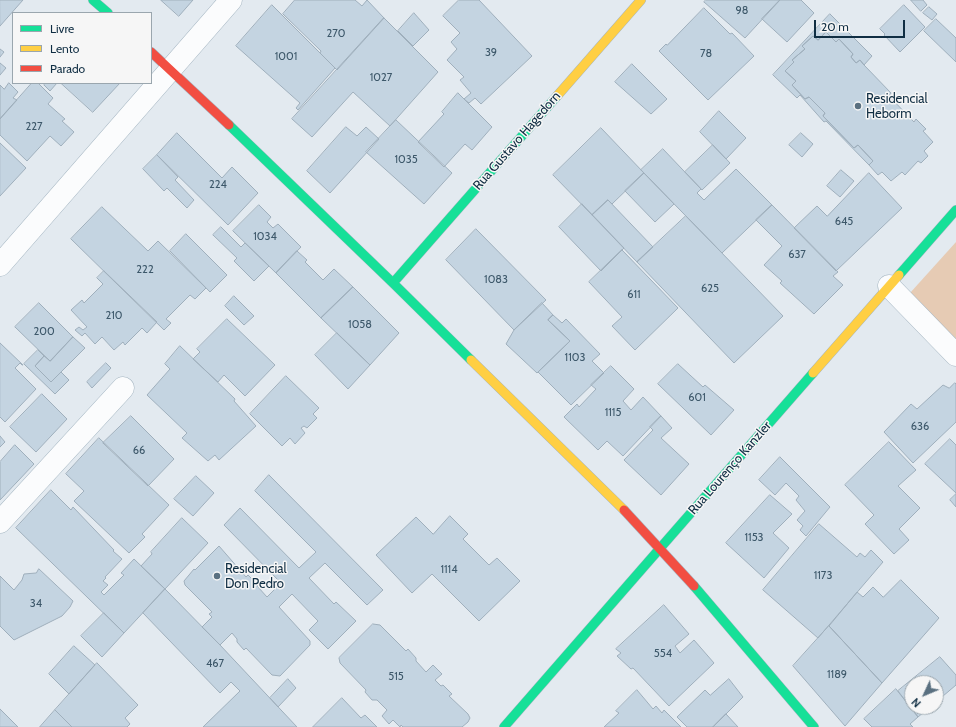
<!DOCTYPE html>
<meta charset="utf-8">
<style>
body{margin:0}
#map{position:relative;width:956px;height:727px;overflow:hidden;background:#e3eaf0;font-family:Cabin,sans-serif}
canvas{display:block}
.legend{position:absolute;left:12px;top:12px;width:140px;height:72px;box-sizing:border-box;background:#f6f6f6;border:1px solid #9aa6ae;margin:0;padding:5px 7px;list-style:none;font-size:12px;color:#102e43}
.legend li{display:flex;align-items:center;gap:8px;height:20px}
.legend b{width:20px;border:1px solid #9aa6ae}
.north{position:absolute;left:904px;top:675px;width:40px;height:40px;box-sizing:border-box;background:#f6f6f6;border:1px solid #9aa6ae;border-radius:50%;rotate:226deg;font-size:11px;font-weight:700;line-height:16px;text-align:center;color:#102e43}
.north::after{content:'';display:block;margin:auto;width:14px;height:18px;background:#5a7080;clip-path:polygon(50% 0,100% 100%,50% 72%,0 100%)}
.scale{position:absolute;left:814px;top:20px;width:91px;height:18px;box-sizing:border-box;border:2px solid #102e43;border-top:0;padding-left:5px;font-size:12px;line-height:14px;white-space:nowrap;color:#102e43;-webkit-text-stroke:3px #f6f6f6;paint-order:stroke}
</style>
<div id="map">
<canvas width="956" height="727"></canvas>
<ul class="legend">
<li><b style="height:5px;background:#16e098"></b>Livre</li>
<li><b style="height:5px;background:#ffcf43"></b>Lento</li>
<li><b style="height:5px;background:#f24e42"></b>Parado</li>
</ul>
<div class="north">N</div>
<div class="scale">20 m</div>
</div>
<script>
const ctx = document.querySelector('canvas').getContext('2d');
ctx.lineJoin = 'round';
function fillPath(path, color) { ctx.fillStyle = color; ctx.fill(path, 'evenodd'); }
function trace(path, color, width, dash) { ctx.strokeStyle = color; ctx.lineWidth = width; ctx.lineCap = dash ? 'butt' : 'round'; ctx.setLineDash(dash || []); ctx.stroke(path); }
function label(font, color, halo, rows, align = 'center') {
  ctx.font = font + ' Cabin,sans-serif'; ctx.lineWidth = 3; ctx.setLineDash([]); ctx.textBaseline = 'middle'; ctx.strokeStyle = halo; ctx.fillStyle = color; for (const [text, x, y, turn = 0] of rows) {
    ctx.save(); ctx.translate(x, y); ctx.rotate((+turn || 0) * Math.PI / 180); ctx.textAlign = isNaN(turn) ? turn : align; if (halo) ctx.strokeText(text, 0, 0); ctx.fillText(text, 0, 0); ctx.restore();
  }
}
fillPath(new Path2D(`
 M956,242V341L910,293Z`), '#e6cbb4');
const building = new Path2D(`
 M0,0H23L0,26Z
 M161,0H193L179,16Z
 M295,0H355L362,6L367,0L384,18L337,70L320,53L321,51L283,14Z
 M459,0H479L532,56L481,104L475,98L469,103L464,99L471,93L460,80L464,77L447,60L457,49L451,42L460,33L443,16Z
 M706,0H780L745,38L704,2Z
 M780,0H801L814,13L787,42L762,19Z
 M911,0H923L927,5L921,11Z
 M272,5L335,68L298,110L296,108L300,103L236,46Z
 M904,5L925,27L900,52L884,35L885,34L880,29Z
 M929,7L937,14L932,20L923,13Z
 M704,8L730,34L732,33L754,56L708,100L659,51L666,44L667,45Z
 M414,13L429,30L413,46L398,31Z
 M830,14L872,56L864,65L860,60L856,63L851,57L853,54L839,39L836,42L826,32L818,40L813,36L802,46L805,49L792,60L794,62L785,71L796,81L792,85L805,99L809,97L825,113L823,116L854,148L858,145L873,161L869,165L826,121L824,122L800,95L797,98L773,75Z
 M384,18L438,72L390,126L353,92L312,137L292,119Z
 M936,19L956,38V62L924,31Z
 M826,32L836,42L839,39L853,54L851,57L856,63L860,60L864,65L891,93L889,96L914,122L916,119L926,129L923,131L933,142L924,151L928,156L921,163L918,161L905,175L902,172L891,181L882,172L878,175L869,165L873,161L858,145L854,148L823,116L825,113L809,97L805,99L792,85L796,81L785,71L794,62L792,60L805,49L802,46L813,36L818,40Z
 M0,49L4,52L0,57Z
 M0,63L6,68L0,75Z
 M632,64L667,99L651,114L615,82Z
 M9,83L18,92L13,98L17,100L0,119V85L4,89Z
 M32,83H38L53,98L48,104L65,119L62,121L74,132L61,146L50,136L27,161L0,135V119Z
 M46,83H57L50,91L44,85Z
 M61,83H120L93,112Z
 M458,93L492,127L472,150L465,144L444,167L418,142L444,114L442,112Z
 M719,111L746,138L726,159L700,132Z
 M396,120L452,173L424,204L366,152Z
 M346,127L357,136L366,127L379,139L330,193L307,171Z
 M601,128L644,173L612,204L608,200L592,215L553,175Z
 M177,133L222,178L232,167L258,193L228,225L157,155Z
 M801,133L813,144L802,157L789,145Z
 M0,143L26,168L0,196Z
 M713,145L730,163L702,190L685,172Z
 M663,149L701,189L697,193L704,200L736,169L772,205L722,253L641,170Z
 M157,155L178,177L175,180L194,200L187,208L167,188L164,191L143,169Z
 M841,170L854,181L840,197L827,186Z
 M644,173L674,204L655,222L625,191Z
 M869,173L902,208L836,271L794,228L817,206L827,216Z
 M608,200L653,247L637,262L592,215Z
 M582,204L624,248L601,271L559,227Z
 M259,205L271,217L267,222L273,228L278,224L301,247L276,273L233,231Z
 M772,205L838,272L833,276L843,285L814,314L780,283L782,281L764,265L782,246L756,220Z
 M102,207L148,251L158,241L206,288L195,299L190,295L166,319L171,323L164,330L71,239Z
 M686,216L783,316L734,363L637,262Z
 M221,227L241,247L245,243L269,266L254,281L234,261L237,258L213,235Z
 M476,229L546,300L514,330L446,260Z
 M186,234L227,275L210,292L170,251Z
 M622,250L678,308L635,350L612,326L622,317L589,282Z
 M297,251L307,260L305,262L323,280L334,269L353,287L321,318L276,273Z
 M104,271L157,322L147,333L142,328L125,345L123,342L114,350L102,337L95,344L85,333L82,336L75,330L79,327L83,330L87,327L71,310L82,300L84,303L103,284L97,278Z
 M353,287L399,333L370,365L321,318Z
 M234,296L254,316L244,325L225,306Z
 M39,303L73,337L50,361L15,327Z
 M542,303L553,315L548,320L570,341L537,373L506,344L514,330Z
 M553,315L562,323L566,319L600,354L592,361L604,373L571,405L538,372L570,341L548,320Z
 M227,319L275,365L245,396L224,375L218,382L193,359L200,352L197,349Z
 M337,333L370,365L348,389L315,355Z
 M73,337L85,348L51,382L35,366L44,356L50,361Z
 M0,343L23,365H22L20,363L15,368L36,389L5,422L0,417Z
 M180,346L235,399L234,401L256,426L219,460L215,455L208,461L182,438L187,433L147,395L170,369L165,364Z
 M38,350L44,356L35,366L51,382L61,372L69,380L55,394L24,364Z
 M106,363L111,368L92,388L87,382Z
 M678,364L703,387L705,385L734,410L711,435L658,384Z
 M611,366L634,389L623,401L631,410L643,397L661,416L623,456L607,441L598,450L564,417L577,404L579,407L596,389L591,385Z
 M286,376L319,408L313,414L317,418L307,428L304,426L301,428L305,433L295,444L290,438L282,446L250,414Z
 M955,383L956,384V422L913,463L884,432L911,404L917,409L943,385L949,388Z
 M42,394L67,419L36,452L10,427Z
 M131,416L174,459L148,486L103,443Z
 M661,416L672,428L661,438L689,464L661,495L624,460L653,430L650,427Z
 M0,436L5,442L0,447Z
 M99,438L169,505L142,534L145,537L129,553L74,501L84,491L66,474Z
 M950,439L956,445V493L925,464Z
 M889,442L916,470L898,486L920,508L899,529L909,540L894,554L865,524L874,515L845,485Z
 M15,445L34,464L0,500V462Z
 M780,457L830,507L806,536L800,530L803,526L797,520L805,511L796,500L799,496L786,483L775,495L759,480Z
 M269,475L383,590L367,605L325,563L309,578L334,604L336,602L356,621L328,649L309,630L318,621L292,594L279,607L310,641V645L280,676L272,675L246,648L244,650L237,642V639L232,633L220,645L202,627L212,617L209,614L212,612L185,585L184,581L194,569L195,570L219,546L246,577L248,575L257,584L258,587L267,597L281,583L224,525L240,508L299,568L316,552L255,491Z
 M196,476L214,493L193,516L174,499Z
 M51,490L71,510L73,507L114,550L113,551L122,559L105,577L106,578L103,581L108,585L101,592L104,595L124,575L121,573L134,559L165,589L124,633L16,528Z
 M956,494V507L950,500Z
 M770,495L792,514L773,533L789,548L764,578L726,543Z
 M450,516L468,534L463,539L489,565L497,558L520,581L479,621L432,574L412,593L376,555L416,517L433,534Z
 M182,518L208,543L165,589L141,566L152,554L151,552Z
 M819,524L857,557L860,553L865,557L871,550L883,562L818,638L763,590Z
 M39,569L73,601L70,607L62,616L14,640L0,626V576L14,590L22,580L24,574L36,573Z
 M901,580L939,618L882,683L829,626L857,592L863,597L873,587L883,597Z
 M165,589L220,645L297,727H203L240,691L231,682L220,693L143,613Z
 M664,605L689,634L675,646L680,653L694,640L714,663L669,706L633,668L631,669L617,656L621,653L616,649Z
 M104,613L124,633L102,657L81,636Z
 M373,624L380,625L406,651L408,649L416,658V661L426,672L433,665L442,674L435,680L441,686L443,685L452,694L449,696L468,714L470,718L468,722L462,727H403L401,725L400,727L393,720L389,724L382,716L387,710L377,700H372L365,692L366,690L340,663L339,658Z
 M829,626L882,683L845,726L793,666Z
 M74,646L95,665L69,694L49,674Z
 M940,657L956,675V685L936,702V683H912V707H930L918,717L898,691Z
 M97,663L138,705L125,718L130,724L127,727H72L55,710Z
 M288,679L296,688L278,707L270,698Z
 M729,679L743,697L713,727H687L677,717L705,690L710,695Z
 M896,689L918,717L910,724L913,727H872L864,719Z
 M637,690L653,709L656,706L662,713L664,710L681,727H604L619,713L616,711Z
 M342,698L361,718L365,715L377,727H313Z
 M0,709L18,727H0Z
 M55,710L72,727H40Z
 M726,714L738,727H713Z`);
fillPath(building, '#c4d4e1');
trace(building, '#9fafbc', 1);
const street = new Path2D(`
 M0,265L231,0
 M889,286L956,355
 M0,522L123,388`);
const fast = new Path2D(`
 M93,0L108,13
 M229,125L393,283L471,360
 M899,275L956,210
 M393,283L557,96
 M694,586L814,727
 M504,727L813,373`);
const slow = new Path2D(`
 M557,96L641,0
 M471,360L624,510
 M813,373L899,275`);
const jam = new Path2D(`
 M151,52L229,125
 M624,510L694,586`);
trace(street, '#a4b5c1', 23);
trace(fast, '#a4b5c1', 10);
trace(slow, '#a4b5c1', 10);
trace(jam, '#a4b5c1', 10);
trace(street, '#fbfcfd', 22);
trace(fast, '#16e098', 9);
trace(slow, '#ffcf43', 9);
trace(jam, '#f24e42', 9);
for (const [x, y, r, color] of [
 [858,106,4,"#5a7080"],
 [217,576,4,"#5a7080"]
]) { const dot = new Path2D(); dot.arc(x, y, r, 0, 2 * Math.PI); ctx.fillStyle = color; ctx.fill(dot); trace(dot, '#f6f6f6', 1.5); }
label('11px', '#3d586a', null, [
 ["98",742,11],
 ["270",336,34],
 ["39",491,53],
 ["78",706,54],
 ["1001",286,57],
 ["1027",381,78],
 ["227",34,127],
 ["1035",406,160],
 ["224",218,185],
 ["645",844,222],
 ["1034",265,237],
 ["637",797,255],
 ["222",145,270],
 ["1083",496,280],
 ["625",710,289],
 ["611",634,295],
 ["210",114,316],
 ["1058",360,325],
 ["200",44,332],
 ["1103",575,358],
 ["601",697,398],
 ["1115",613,413],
 ["636",920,427],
 ["66",139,451],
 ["1153",754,538],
 ["1114",449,570],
 ["1173",823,576],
 ["34",36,604],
 ["554",663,654],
 ["467",215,664],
 ["1189",837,675],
 ["515",396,677]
]);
label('13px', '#102e43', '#f6f6f6', [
 ["Residencial",866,99],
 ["Heborm",866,114],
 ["Residencial",225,569],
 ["Don Pedro",225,584]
], 'left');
label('13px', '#102e43', '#f6f6f6', [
 ["Rua Gustavo Hagedorn",517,141,-49],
 ["Rua Lourenço Kanzler",730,468,-49]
]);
</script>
